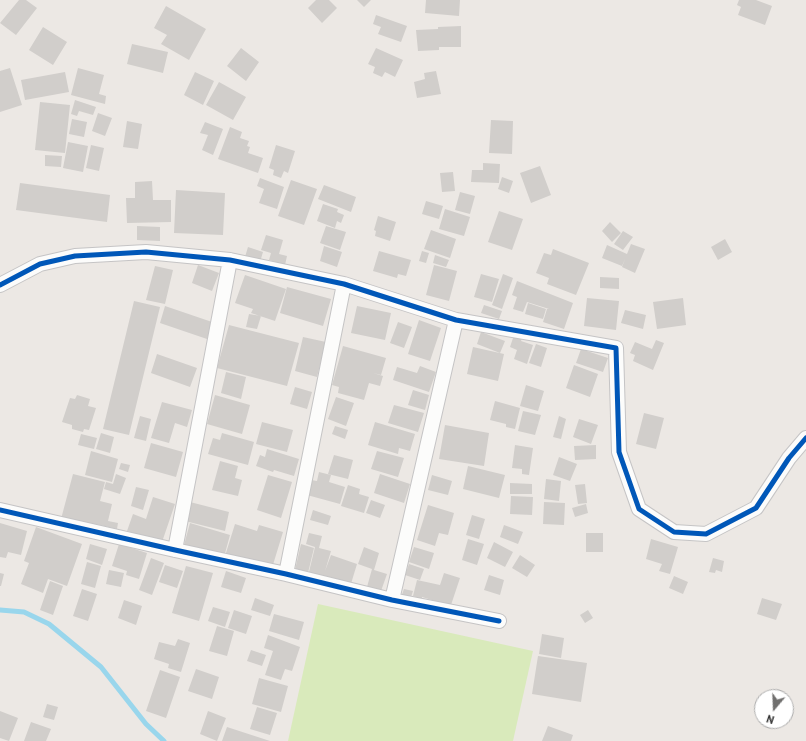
<!DOCTYPE html>
<style>
body{margin:0}
#map{position:relative;width:806px;height:741px;overflow:hidden;background:#ece8e4;font-family:"PT Sans",sans-serif}
canvas{display:block}
.north{position:absolute;left:754px;top:689px;width:40px;height:40px;box-sizing:border-box;background:#fff;border:1px solid #ababab;border-radius:50%;rotate:199deg;font-size:11px;font-weight:700;line-height:16px;text-align:center;color:#2e2e2e}
.north::after{content:'';display:block;margin:auto;width:14px;height:18px;background:#706f6e;clip-path:polygon(50% 0,100% 100%,50% 72%,0 100%)}
</style>
<div id="map">
<canvas width="806" height="741"></canvas>
<div class="north">N</div>
</div>
<script>
const ctx = document.querySelector('canvas').getContext('2d');
ctx.lineJoin = 'round';
function fillPath(path, color) { ctx.fillStyle = color; ctx.fill(path, 'evenodd'); }
function trace(path, color, width, dash) { ctx.strokeStyle = color; ctx.lineWidth = width; ctx.lineCap = dash ? 'butt' : 'round'; ctx.setLineDash(dash || []); ctx.stroke(path); }
fillPath(new Path2D(`
 M318,604L533,651L513,741H288Z`), '#d9eabb');
trace(new Path2D(`
 M0,610L24,612L49,624L101,667L146,724L164,741`), '#99d6ec', 5);
fillPath(new Path2D(`
 M19,0H26L37,8L16,35L0,23Z
 M316,0H329L337,8L322,23L308,8Z
 M357,0H371L364,7Z
 M426,0H460L459,16L425,13Z
 M739,0H756L772,6L765,25L738,15L741,7L737,5Z
 M166,6L206,29L189,60L161,44L167,35L154,28Z
 M376,15L407,26L401,42L378,34L381,27L373,24Z
 M461,26V47H439V50L418,51L416,30L438,29V34V27Z
 M43,27L67,42L53,65L29,50Z
 M132,44L168,52L163,73L127,64Z
 M241,48L259,62L246,81L227,66Z
 M376,48L403,60L395,77L385,72L382,77L373,73L375,67L368,64Z
 M10,68L22,105L0,112V71Z
 M78,68L104,75L99,94L106,96L105,104L71,95Z
 M436,71L441,94L417,98L414,82L425,79L424,73Z
 M65,72L69,92L25,100L21,80Z
 M195,72L214,81L203,105L184,95Z
 M219,82L246,97L233,120L206,105Z
 M75,100L96,107L93,115L79,111L77,116L71,114Z
 M40,102L70,105L65,153L35,150Z
 M98,113L112,118L105,136L92,131Z
 M72,119L87,122L84,137L69,134Z
 M491,120L513,121L512,154L489,153Z
 M127,121L142,124L138,149L123,147Z
 M205,122L223,129L213,155L202,150L208,135L200,133Z
 M230,127L242,132L240,138L249,141L247,146L250,147L248,153L263,158L258,173L218,159Z
 M68,142L88,146L83,172L63,168Z
 M91,145L104,148L99,171L86,168Z
 M276,145L295,151L288,173L284,171L281,178L273,175L274,170L269,168Z
 M45,155L62,156L61,167L45,166Z
 M483,163L500,164L499,183L471,182L472,170H483Z
 M540,166L551,195L531,203L520,173Z
 M453,172L455,191L442,192L440,173Z
 M502,177L513,181L509,193L498,189Z
 M260,178L284,187L277,209L259,203L264,189L257,186Z
 M291,180L317,189L304,225L278,216Z
 M152,181L153,200H171V222L127,223L126,198H135V182Z
 M20,183L110,195L107,222L16,210Z
 M324,185L356,197L351,212L318,199Z
 M176,190L225,193L223,235L174,233Z
 M460,192L475,196L470,214L455,210Z
 M426,201L443,206L439,219L422,214Z
 M323,204L338,209L337,212L344,215L341,223L337,221L335,228L317,221Z
 M445,209L470,217L464,236L439,229Z
 M499,211L523,219L512,250L488,242Z
 M378,216L396,222L390,241L375,236L376,231L374,230Z
 M610,222L621,233L612,242L602,231Z
 M137,226L160,227V241L137,240Z
 M326,226L346,232L340,250L320,243Z
 M431,230L456,239L450,258L424,249Z
 M623,231L633,237L623,250L614,244Z
 M266,235L283,240L279,254L287,256L285,265L269,260L271,253L261,250Z
 M725,239L732,252L718,260L711,247Z
 M631,244L645,249L635,273L622,267L625,259L622,266L602,258L607,245L627,254Z
 M324,246L342,252L337,267L320,261Z
 M248,247L263,252L260,262L245,257Z
 M553,249L589,263L576,295L547,284L549,278L536,273L544,253L551,255Z
 M379,251L411,260L406,276L398,274L397,278L373,271Z
 M422,251L429,253L426,263L419,261Z
 M435,255L449,260L446,267L433,263Z
 M198,265L219,273L212,291L192,283Z
 M434,265L457,271L449,301L426,295Z
 M155,266L173,270L165,304L146,300Z
 M481,274L499,279L492,302L474,297Z
 M503,274L513,278L502,309L492,305Z
 M245,275L286,289L275,321L251,313L253,309L235,303Z
 M600,277L619,278V289L600,288Z
 M517,281L573,303L564,329L543,322L547,309H549L527,302L523,312L513,309L517,297L512,295Z
 M287,287L331,299L323,326L280,313Z
 M587,298L619,301L616,330L584,326Z
 M683,298L686,325L657,329L653,302Z
 M134,301L160,307L129,435L103,429Z
 M528,303L546,309L543,319L525,314Z
 M484,305L502,311L499,319L481,313Z
 M165,306L212,322L207,339L160,323Z
 M357,306L391,313L385,340L351,333Z
 M625,310L646,315L643,329L621,323Z
 M249,314L261,316L257,329L246,327Z
 M419,320L441,328L430,361L408,354Z
 M398,322L412,327L404,348L390,343Z
 M229,325L299,343L287,386L217,368Z
 M481,332L505,341L500,353L477,344Z
 M514,335L522,338L521,341L533,345L527,364L514,359L517,350L510,347Z
 M303,337L326,342L317,377L295,371Z
 M656,340L664,343L653,370L633,361L635,355L630,353L635,342L652,349Z
 M536,344L547,348L541,367L529,363Z
 M343,346L386,358L381,375L373,373L383,376L380,386L369,383L364,400L338,393L339,387L332,385Z
 M473,347L504,354L498,381L467,374Z
 M581,349L608,358L603,372L576,363Z
 M157,354L197,368L190,387L151,373Z
 M574,365L598,374L590,397L566,388Z
 M420,366L436,372L429,392L393,380L397,367L417,373Z
 M226,372L246,377L241,399L221,393Z
 M526,385L544,391L538,411L520,406Z
 M295,387L312,392L307,409L290,404Z
 M413,390L429,395L425,410L408,405Z
 M77,395L90,399L88,406L96,408L89,430L84,429L83,432L72,429V425L62,422L70,398L75,399Z
 M215,395L250,405L242,434L207,424Z
 M336,397L354,403L346,426L328,419Z
 M495,401L520,408L515,429L506,427V424L490,420Z
 M162,402L192,410L187,427L175,423L169,443L151,438Z
 M394,405L424,413L418,432L388,423Z
 M523,411L541,415L535,435L518,431Z
 M644,413L664,418L656,449L636,444Z
 M140,416L151,419L146,441L134,438Z
 M559,416L566,419L561,439L553,437Z
 M579,419L598,425L591,444L573,437Z
 M262,422L293,430L287,452L256,444Z
 M375,422L415,434L410,451L399,448L398,454L368,445Z
 M445,425L489,433L484,466L439,459Z
 M335,426L348,430L345,439L332,434Z
 M101,433L114,437L110,453L96,449Z
 M222,433L254,442L248,465L208,454L213,438L220,440Z
 M81,434L97,438L94,449L78,445Z
 M151,443L183,452L176,477L144,468Z
 M515,445L533,448L529,475L522,474V469L512,468Z
 M596,445V459L575,460L574,446Z
 M267,449L299,459L294,476L274,470L273,472L256,466L260,455L265,457Z
 M91,451L118,459L112,482L85,475Z
 M377,451L404,458L398,477L371,469Z
 M334,455L353,460L348,479L328,474Z
 M559,457L577,464L570,481L553,475Z
 M220,461L238,466L235,478L242,480L238,496L212,490Z
 M121,463L130,465L128,472L119,469Z
 M468,466L505,475L499,498L463,489Z
 M319,472L331,475L329,482L345,487L340,504L307,495L311,480L317,481Z
 M73,474L105,482L100,501L112,504L108,521L118,523L117,529L96,524L95,528L61,519Z
 M116,474L126,478L120,494L104,489L106,482L113,484Z
 M380,474L410,484L404,503L374,493Z
 M268,475L292,482L281,518L257,510Z
 M432,475L452,481L448,495L428,490Z
 M546,479L561,481L559,501L544,499Z
 M510,483L532,484V494H510Z
 M585,484L587,503L578,504L575,485Z
 M348,485L360,489L359,494L369,497L364,513L341,506Z
 M136,487L149,490L143,510L131,506Z
 M511,496L533,497L532,515L510,514Z
 M153,497L175,504L162,542L127,531L133,514L146,519Z
 M371,500L385,505L380,518L366,513Z
 M190,502L229,512L225,531L185,521Z
 M544,502L565,503L564,525L543,524Z
 M586,504L588,513L575,517L572,508Z
 M428,505L454,513L448,535L439,533L435,546L417,540Z
 M313,510L331,516L328,525L310,520Z
 M472,515L485,519L479,539L466,535Z
 M0,523L27,531L21,555L8,552L6,558L0,557Z
 M190,523L230,535L224,557L184,545Z
 M235,524L257,531L259,525L283,532L272,568L225,556Z
 M504,525L523,532L518,544L500,537Z
 M36,527L82,544L67,586L48,579L43,593L21,584L29,563L24,561Z
 M309,533L322,536L319,548L331,551L325,571L331,555L357,564L350,587L308,576L315,547L306,544Z
 M586,533H603V552H586Z
 M468,539L484,544L477,565L462,560Z
 M651,539L678,547L670,574L659,571L662,564L646,559Z
 M494,542L513,552L505,567L487,558Z
 M90,544L107,549L102,565L86,559Z
 M119,544L147,553L139,579L126,575L127,571L112,566Z
 M301,544L314,548L308,573L295,570Z
 M364,547L379,553L374,570L387,574L381,591L367,587L372,569L358,564Z
 M414,547L434,553L429,569L409,562Z
 M520,555L535,565L527,577L512,568Z
 M151,558L164,563L152,595L139,590Z
 M713,558L724,561L722,572L716,570L715,573L709,572Z
 M87,562L101,566L95,588L81,584Z
 M409,564L424,569L420,580L405,575Z
 M165,565L183,571L177,588L159,582Z
 M186,566L213,573L199,621L172,613Z
 M109,570L124,573L121,587L106,584Z
 M226,571L246,578L241,593L221,587Z
 M0,573L4,574L1,586H0Z
 M444,573L460,578L450,608L435,603V601L422,597V599L413,596L417,580L440,585Z
 M489,575L504,580L500,595L484,590Z
 M674,576L688,582L683,594L669,588Z
 M50,581L63,586L53,615L40,610Z
 M82,589L97,594L88,621L73,616Z
 M404,589L413,591L410,600L401,597Z
 M255,598L274,605L270,616L251,610Z
 M762,598L782,604L776,620L757,614Z
 M124,600L142,606L136,625L118,618Z
 M213,607L230,612L225,627L208,621Z
 M234,610L252,616L246,634L228,628Z
 M588,610L593,618L585,623L580,615Z
 M274,614L304,622L299,640L269,631Z
 M217,626L234,631L227,656L209,651Z
 M542,634L564,638L561,658L539,654Z
 M268,635L300,647L292,671L285,669L281,680L265,675L273,651L264,648Z
 M178,639L190,643L181,672L168,668L169,664L154,659L159,642L175,646Z
 M251,650L266,655L262,666L247,661Z
 M538,656L587,663L581,702L532,694Z
 M196,669L219,677L212,699L188,691Z
 M160,670L180,677L166,718L146,711Z
 M259,678L288,686L281,712L252,704Z
 M47,704L58,707L54,720L43,717Z
 M257,707L277,713L270,735L250,729Z
 M0,711L18,718L9,741L0,738Z
 M208,711L226,718L217,741L200,734Z
 M31,722L51,729L46,741H24Z
 M548,726L573,735L571,741H542Z
 M227,727L270,741H222Z`), '#d1cecb');
const minor = new Path2D(`
 M0,285L40,264L75,256L146,252L230,260L344,284L456,320L616,348L619,452L639,509L674,532L706,534L756,508L789,458L806,438
 M0,510L175,550L286,574L392,600L499,621
 M175,550L230,260
 M286,574L344,284
 M392,600L456,320`);
trace(minor, '#c5c4c5', 16);
trace(minor, '#fcfcfb', 14);
trace(new Path2D(`
 M0,285L40,264L75,256L146,252L230,260L344,284L456,320L616,348L619,452L639,509L674,532L706,534L756,508L789,458L806,438
 M0,510L175,550L286,574L392,600L499,621`), '#0057b8', 5);
</script>
